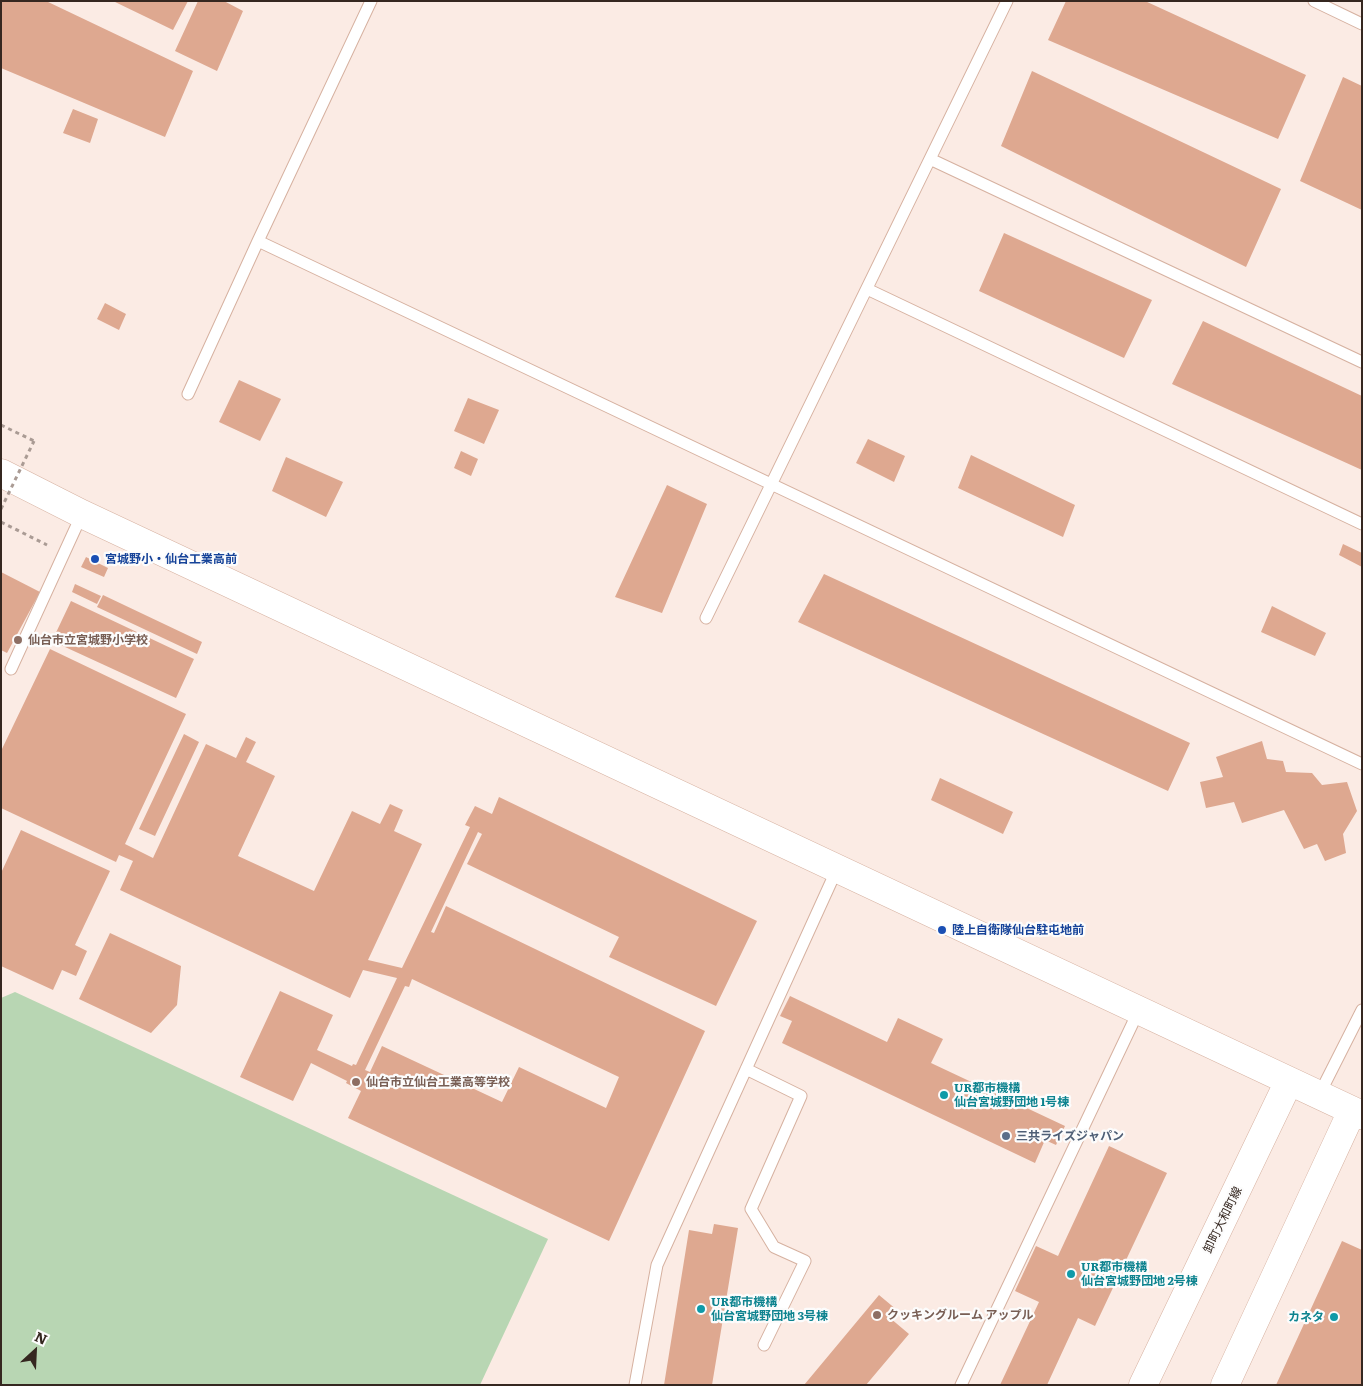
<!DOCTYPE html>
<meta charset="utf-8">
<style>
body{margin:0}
#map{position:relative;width:1363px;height:1386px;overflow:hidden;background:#fbebe4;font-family:Literata,serif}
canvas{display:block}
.frame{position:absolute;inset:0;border:2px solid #352720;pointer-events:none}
.north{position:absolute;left:10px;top:1326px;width:50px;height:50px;-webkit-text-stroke:4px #fcfcfc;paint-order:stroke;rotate:25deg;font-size:14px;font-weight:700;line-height:20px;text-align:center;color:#352720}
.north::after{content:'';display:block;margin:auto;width:18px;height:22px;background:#352720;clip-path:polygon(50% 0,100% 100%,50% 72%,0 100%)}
</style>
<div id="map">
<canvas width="1363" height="1386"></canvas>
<div class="frame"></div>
<div class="north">N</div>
</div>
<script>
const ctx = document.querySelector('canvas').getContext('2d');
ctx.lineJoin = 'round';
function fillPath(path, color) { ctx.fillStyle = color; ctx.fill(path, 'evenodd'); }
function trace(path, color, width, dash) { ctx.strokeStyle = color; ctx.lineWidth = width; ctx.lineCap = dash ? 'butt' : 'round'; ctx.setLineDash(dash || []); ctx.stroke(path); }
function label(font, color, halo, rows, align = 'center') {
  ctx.font = font + ' Literata,"Noto Sans JP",serif'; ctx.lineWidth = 4.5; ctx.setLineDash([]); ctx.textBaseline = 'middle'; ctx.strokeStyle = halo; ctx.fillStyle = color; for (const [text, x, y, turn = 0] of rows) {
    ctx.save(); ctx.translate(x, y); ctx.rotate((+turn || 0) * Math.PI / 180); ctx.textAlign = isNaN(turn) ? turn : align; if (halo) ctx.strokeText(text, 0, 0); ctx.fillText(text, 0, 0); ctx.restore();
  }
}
fillPath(new Path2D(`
 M15,992L548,1239L480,1385H1V998Z`), '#b8d6b3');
fillPath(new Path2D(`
 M1,1H46L193,71L165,137L1,68Z
 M113,1H188L173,30Z
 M198,1H224L243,11L217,71L175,51Z
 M1066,1H1145L1306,75L1278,139L1048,40Z
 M1032,71L1281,189L1246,267L1001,146Z
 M1343,77L1362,86V210L1300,181Z
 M73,109L98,119L90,143L63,133Z
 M1004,233L1152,300L1124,358L979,291Z
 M105,303L126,314L119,330L97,319Z
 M1203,321L1362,396V470L1172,384Z
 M239,380L281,399L260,441L219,422Z
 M468,398L499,410L484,444L454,431Z
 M868,439L905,456L894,482L856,463Z
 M461,451L478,459L471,476L454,468Z
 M971,455L1075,505L1063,537L958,488Z
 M286,457L343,482L326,517L272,491Z
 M667,485L707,504L662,613L615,597Z
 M1343,544L1362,553V567L1339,555Z
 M86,557L108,568L104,577L81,567Z
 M1,572L40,592L7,653L1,650Z
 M824,574L1190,743L1168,791L798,622Z
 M75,584L101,596L97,604L72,592Z
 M103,595L202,642L197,654L97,607Z
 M71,601L194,659L176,698L52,641Z
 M1272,606L1326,633L1315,656L1261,632Z
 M50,649L186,714L125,844L153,858L206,744L236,758L246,737L256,742L246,762L275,776L238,856L314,891L352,811L380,824L390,804L403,810L394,831L422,844L368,960L402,968L470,827L465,825L475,806L492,814L499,797L757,921L716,1006L609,957L619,937L467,864L482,834L478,832L431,932L434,933L446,906L705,1031L609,1241L348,1118L361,1091L346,1083L347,1081L311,1063L293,1101L240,1077L280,991L333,1015L317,1050L352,1066L353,1064L356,1065L397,978L363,970L350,998L120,890L133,861L119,855L116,862L1,808V751ZM412,979L619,1077L606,1108L519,1067L502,1102L382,1046L370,1072L365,1070L405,986L409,987Z
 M184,734L199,742L155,836L139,829Z
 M1262,741L1267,759L1283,761L1286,772L1312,773L1322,785L1347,782L1357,811L1343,834L1346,853L1325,861L1317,844L1304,849L1284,810L1242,823L1234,802L1206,808L1200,782L1223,777L1216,757Z
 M940,778L1013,812L1003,834L931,800Z
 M21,830L110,871L75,945L87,951L76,976L62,970L53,990L1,966V873Z
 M110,933L181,966L177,1005L151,1033L79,999Z
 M790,996L887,1042L898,1018L943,1039L931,1063L1065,1126L1056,1145L1045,1140L1035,1163L782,1043L792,1021L780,1016Z
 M1109,1146L1167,1173L1095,1326L1078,1318L1047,1385H1000L1039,1302L1015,1291L1036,1246L1058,1256Z
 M714,1224L738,1228L712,1385H664L689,1230L712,1234Z
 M1342,1241L1362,1250V1385H1276Z
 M879,1295L897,1310L890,1318L909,1334L866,1385H804Z`), '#dea890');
const lane = new Path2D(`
 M1314,1L1362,24
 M930,159L1362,362
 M258,241L1362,764
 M867,289L1362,524
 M188,394L258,241L371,1
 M706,618L1007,1
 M11,669L82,514
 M746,1069L801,1096L751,1209L774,1247L805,1261L764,1345
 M1319,1095L1362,1010
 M635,1385L657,1265L837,869
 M961,1385L1139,1010`);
const secondary = new Path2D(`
 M1,473L82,514L1362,1115
 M1143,1385L1289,1081
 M1225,1385L1352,1111`);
trace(lane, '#d6b1a0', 13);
trace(secondary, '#d6b1a0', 29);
trace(new Path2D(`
 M1,425L34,441
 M1,522L47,545`), '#aa9b94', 3, [4, 4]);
trace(lane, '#fff', 11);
trace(secondary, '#fff', 28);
trace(new Path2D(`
 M1,509L34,441`), '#aa9b94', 3, [4, 4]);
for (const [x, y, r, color] of [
 [95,559,5,"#1a4fb4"],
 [18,640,5,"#8d6e63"],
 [942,930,5,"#1a4fb4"],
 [356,1082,5,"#8d6e63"],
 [944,1095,5,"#0f9aa8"],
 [1006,1136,5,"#5c6f8a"],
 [1071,1274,5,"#0f9aa8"],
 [701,1309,5,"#0f9aa8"],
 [877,1315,5,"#8d6e63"],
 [1334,1317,5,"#0f9aa8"]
]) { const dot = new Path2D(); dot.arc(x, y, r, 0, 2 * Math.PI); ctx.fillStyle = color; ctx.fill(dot); trace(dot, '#fcfcfc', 2); }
label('bold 12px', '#164399', '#fcfcfc', [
 ["宮城野小・仙台工業高前",105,559],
 ["陸上自衛隊仙台駐屯地前",952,930]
], 'left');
label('bold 12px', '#785e54', '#fcfcfc', [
 ["仙台市立宮城野小学校",28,640],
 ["仙台市立仙台工業高等学校",366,1082],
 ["クッキングルーム アップル",887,1315]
], 'left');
label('bold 12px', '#0d838f', '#fcfcfc', [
 ["UR都市機構",954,1088],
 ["仙台宮城野団地 1号棟",954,1102],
 ["UR都市機構",1081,1267],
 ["仙台宮城野団地 2号棟",1081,1281],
 ["UR都市機構",711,1302],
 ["仙台宮城野団地 3号棟",711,1316],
 ["カネタ",1324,1317,"right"]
], 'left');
label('bold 12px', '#4e5e75', '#fcfcfc', [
 ["三共ライズジャパン",1016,1136]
], 'left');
label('12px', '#352720', '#fcfcfc', [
 ["卸町大和町線",1223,1220,-64]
]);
</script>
